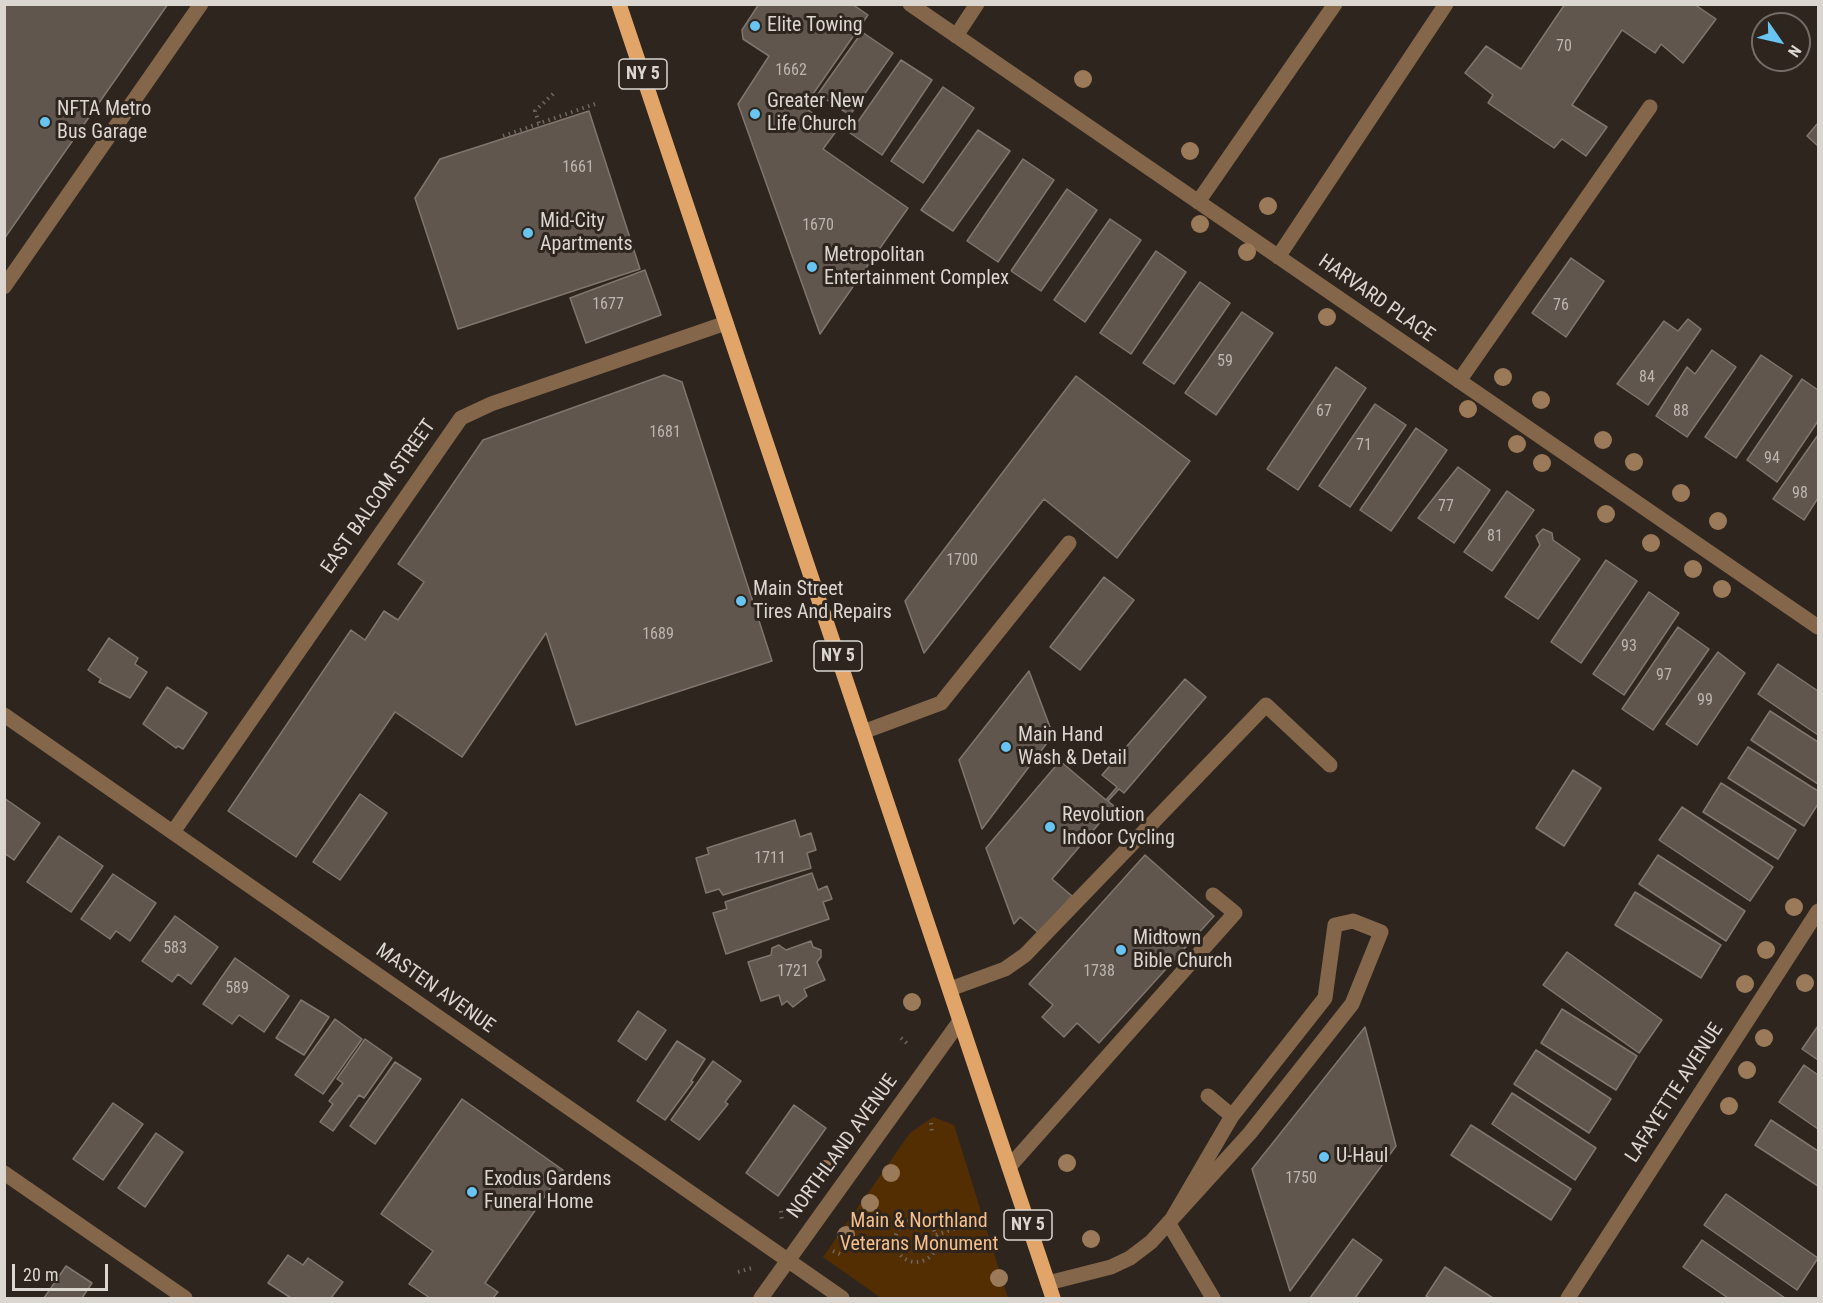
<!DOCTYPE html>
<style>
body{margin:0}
#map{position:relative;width:1823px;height:1303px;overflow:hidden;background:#2e261e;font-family:"Roboto Condensed",sans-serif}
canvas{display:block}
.frame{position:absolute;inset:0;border:6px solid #dcd6d1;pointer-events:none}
.north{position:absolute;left:1751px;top:12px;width:60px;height:60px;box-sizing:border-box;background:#2e261e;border:2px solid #746c66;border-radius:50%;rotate:124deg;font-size:16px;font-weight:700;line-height:24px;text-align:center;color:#dcd6d1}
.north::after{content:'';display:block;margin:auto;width:21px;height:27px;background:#68c4f0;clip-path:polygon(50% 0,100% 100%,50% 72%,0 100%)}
.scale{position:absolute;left:12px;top:1264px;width:96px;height:27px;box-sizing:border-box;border:3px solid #dcd6d1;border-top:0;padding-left:8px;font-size:18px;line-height:21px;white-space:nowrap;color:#dcd6d1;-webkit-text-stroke:4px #2e261e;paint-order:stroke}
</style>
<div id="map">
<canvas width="1823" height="1303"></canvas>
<div class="frame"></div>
<div class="north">N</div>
<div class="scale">20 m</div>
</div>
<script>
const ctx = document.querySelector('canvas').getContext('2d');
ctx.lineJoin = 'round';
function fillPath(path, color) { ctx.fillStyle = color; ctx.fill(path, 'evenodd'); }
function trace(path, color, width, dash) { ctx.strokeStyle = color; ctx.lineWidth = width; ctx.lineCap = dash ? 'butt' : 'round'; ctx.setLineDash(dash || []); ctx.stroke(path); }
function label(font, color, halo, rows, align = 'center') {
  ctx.font = font + ' "Roboto Condensed",sans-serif'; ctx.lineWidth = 6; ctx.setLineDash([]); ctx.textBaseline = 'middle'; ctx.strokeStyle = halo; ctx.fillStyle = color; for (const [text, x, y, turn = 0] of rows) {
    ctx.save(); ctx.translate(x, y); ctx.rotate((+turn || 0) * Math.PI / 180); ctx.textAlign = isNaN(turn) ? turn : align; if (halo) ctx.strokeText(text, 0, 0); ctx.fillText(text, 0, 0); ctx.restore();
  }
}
fillPath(new Path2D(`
 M933,1117L954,1125L1008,1298H881L823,1257L910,1133Z`), '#532e02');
const building = new Path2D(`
 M4,4H168L4,239Z
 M759,4H852L868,15L804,107L837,130L823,149L908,208L820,334L738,104L769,56L743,39L742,30Z
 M1565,4H1694L1716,19L1683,63L1661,44L1655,53L1622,30L1572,105L1607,127L1586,156L1562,139L1554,148L1520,125L1488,103L1493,95L1465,73L1486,46L1521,69Z
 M862,32L893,53L850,115L818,94Z
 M901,60L932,80L882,155L850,133Z
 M943,87L974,108L923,183L891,161Z
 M589,111L640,269L458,329L415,198L440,159Z
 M1818,123V146L1807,136Z
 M978,130L1010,151L953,231L921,210Z
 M1023,159L1054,180L998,262L967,241Z
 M1067,189L1097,210L1041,291L1011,271Z
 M1110,219L1141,240L1085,322L1054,300Z
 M1156,251L1186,272L1131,354L1100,333Z
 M1571,258L1604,281L1566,337L1532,313Z
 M645,270L661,315L586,343L570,298Z
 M1200,282L1230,303L1174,384L1143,363Z
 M1242,312L1273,333L1216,415L1185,393Z
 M1688,319L1701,329L1648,405L1617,384L1664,321L1678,331Z
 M1712,350L1736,367L1687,437L1656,416L1687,367L1695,374Z
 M1761,355L1792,376L1736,458L1705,437Z
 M1336,367L1366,388L1298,490L1267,469Z
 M664,375L682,382L772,661L576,725L546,633L462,757L395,712L296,857L228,811L351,630L365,640L384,611L398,620L424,582L398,564L483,440Z
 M1076,376L1190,461L1117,558L1044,499L924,653L905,601Z
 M1802,379L1818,390V421L1777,482L1747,460Z
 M1375,404L1406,425L1350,507L1319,486Z
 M1416,428L1447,450L1391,531L1360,510Z
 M1818,435V498L1804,520L1773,499Z
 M1458,467L1490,490L1454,543L1418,518Z
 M1507,491L1534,510L1492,571L1464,552Z
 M1543,529L1552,533L1553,540L1580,559L1538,619L1505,597L1540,545L1536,536Z
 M1606,560L1637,581L1581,663L1551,642Z
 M1104,577L1134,600L1080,670L1050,647Z
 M1649,592L1679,613L1624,695L1593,674Z
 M1678,627L1709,649L1653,730L1622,709Z
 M109,638L138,658L135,664L147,672L130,698L99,682L101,679L88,670Z
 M1718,652L1745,673L1697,745L1666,724Z
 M1778,664L1818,691V735L1758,694Z
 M1029,671L1053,735L982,829L959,760Z
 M1185,679L1206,697L1124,793L1119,789L1108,801L1114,806L1052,879L1072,896L1040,934L1020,917L1014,924L986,848L1060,761L1106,800L1117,787L1102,775Z
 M167,687L207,713L183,749L178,746L176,748L143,724Z
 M1770,711L1818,742V784L1751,740Z
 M1748,747L1818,791V804L1804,826L1728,778Z
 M1573,770L1601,788L1564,846L1536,828Z
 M1721,783L1796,830L1778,859L1703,812Z
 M360,794L387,813L340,880L313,862Z
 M4,798L40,823L14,860L4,853Z
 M1682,807L1773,867L1750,901L1659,840Z
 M795,820L800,837L811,833L816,850L807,853L811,868L723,895L719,889L706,893L696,858L709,854L707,848Z
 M59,836L103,866L71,912L27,882Z
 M1145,855L1214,916L1099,1043L1077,1023L1064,1037L1042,1017L1053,1005L1029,984Z
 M1658,855L1745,911L1726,941L1639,884Z
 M812,873L818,890L827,886L832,899L823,902L829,919L726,954L713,913L727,909L725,902Z
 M113,874L156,903L130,941L116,931L110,939L81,919Z
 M1635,892L1721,945L1701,978L1615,925Z
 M175,916L218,947L191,984L178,974L172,982L142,961Z
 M811,941L813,947L821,950V957L817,962L825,980L804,989L807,996L793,1007L787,1001L782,1005L779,995L761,1001L748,962L771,955L772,948L779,945L786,950Z
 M1567,952L1662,1020L1639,1053L1543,985Z
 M235,958L289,996L264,1032L239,1015L232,1024L203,1004Z
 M301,1000L329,1017L304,1055L276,1038Z
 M1562,1009L1637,1056L1616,1090L1541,1043Z
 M638,1011L666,1030L646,1060L618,1041Z
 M335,1019L362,1039L323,1094L295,1075Z
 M1818,1026V1060L1802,1049Z
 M1365,1027L1396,1146L1290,1291L1252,1169Z
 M365,1039L392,1058L364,1098L359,1095L333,1131L320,1122L333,1104L329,1101L343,1083L337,1079Z
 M677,1041L705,1059L691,1081L693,1082L665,1120L637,1101Z
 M1536,1050L1611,1099L1589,1133L1514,1084Z
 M713,1061L741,1081L725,1102L728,1104L699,1140L671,1120Z
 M395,1062L421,1079L375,1144L350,1126Z
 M1804,1065L1818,1075V1129L1779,1102Z
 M1512,1093L1596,1148L1575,1180L1492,1124Z
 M462,1099L563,1170L485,1283L498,1292L493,1298H430L409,1284L433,1251L381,1214Z
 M113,1103L143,1124L103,1180L73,1159Z
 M794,1105L826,1128L778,1196L746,1173Z
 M1771,1120L1818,1151V1186L1755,1145Z
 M1471,1125L1571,1189L1551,1220L1451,1155Z
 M156,1133L183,1152L145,1207L118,1188Z
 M1726,1194L1818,1258L1797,1290L1704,1225Z
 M1353,1239L1382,1260L1355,1298H1310Z
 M1702,1240L1785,1298H1728L1683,1267Z
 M288,1255L303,1265L308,1258L343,1282L331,1298H291L268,1283Z
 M66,1266L92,1283L82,1298H44Z
 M1445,1267L1493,1298H1430L1426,1296Z`);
fillPath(building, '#60564e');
trace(building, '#80766d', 1.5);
trace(new Path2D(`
 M539,123L535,111L554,93
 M503,136L598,103
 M901,1038L910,1046
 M931,1123L932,1133
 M781,1211L782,1223
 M895 1241a21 21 0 1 1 42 0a21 21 0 1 1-42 0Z
 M936,1235L970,1223
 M833,1251L842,1255
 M738,1272L752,1268`), '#6e6760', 4, [1.5, 4.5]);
trace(new Path2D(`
 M910,4L1818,627
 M956,36L977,4
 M1198,202L1335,4
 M1278,257L1446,4
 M4,287L201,4
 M1459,381L1650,107
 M4,715L842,1298
 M863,732L941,703L1069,543
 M173,832L461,418L491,404L726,323
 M950,989L1005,969L1025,955L1266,705L1330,765
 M1208,1096L1232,1116
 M1009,1167L1235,913L1213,895
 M4,1173L185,1298
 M1169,1224L1213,1298
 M1048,1283L1111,1267L1130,1258L1151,1242L1250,1133L1352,1004L1381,932L1353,921L1335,925L1325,998L1232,1116L1169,1224
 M761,1298L960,1021
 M1568,1298L1818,911`), '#84664b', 15);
trace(new Path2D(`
 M619,4L1053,1298`), '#e2a569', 15);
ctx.fillStyle = '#9b7a59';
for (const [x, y] of [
 [1083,79],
 [1190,151],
 [1268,206],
 [1200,224],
 [1247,252],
 [1327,317],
 [1503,377],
 [1541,400],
 [1468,409],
 [1603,440],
 [1517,444],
 [1634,462],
 [1542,463],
 [1681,493],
 [1606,514],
 [1718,521],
 [1651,543],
 [1693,569],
 [1722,589],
 [1794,907],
 [1766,950],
 [1805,983],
 [1745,984],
 [912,1002],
 [1764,1038],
 [1747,1070],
 [870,1106],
 [1729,1106],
 [1067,1163],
 [825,1169],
 [891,1173],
 [870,1203],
 [846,1235],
 [1091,1239],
 [999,1278]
]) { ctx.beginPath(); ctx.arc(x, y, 9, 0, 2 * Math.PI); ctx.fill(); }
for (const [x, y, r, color] of [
 [755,26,6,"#68c4f0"],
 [755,114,6,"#68c4f0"],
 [45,122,6,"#68c4f0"],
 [528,233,6,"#68c4f0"],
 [812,267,6,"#68c4f0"],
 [741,601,6,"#68c4f0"],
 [1006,747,6,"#68c4f0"],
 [1050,827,6,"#68c4f0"],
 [1121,950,6,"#68c4f0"],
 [1324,1157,6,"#68c4f0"],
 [472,1192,6,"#68c4f0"]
]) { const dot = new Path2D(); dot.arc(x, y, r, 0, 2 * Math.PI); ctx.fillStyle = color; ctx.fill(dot); trace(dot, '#2e261e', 2); }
label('16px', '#bdb6b0', null, [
 ["70",1564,47],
 ["1662",791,71],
 ["1661",578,168],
 ["1670",818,226],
 ["1677",608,305],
 ["76",1561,306],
 ["59",1225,362],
 ["84",1647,378],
 ["67",1324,412],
 ["88",1681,412],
 ["1681",665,433],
 ["71",1364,446],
 ["94",1772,459],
 ["98",1800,494],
 ["77",1446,507],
 ["81",1495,537],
 ["1700",962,561],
 ["1689",658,635],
 ["93",1629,647],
 ["97",1664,676],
 ["99",1705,701],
 ["1711",770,859],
 ["583",175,949],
 ["1721",793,972],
 ["1738",1099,972],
 ["589",237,989],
 ["1750",1301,1179]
]);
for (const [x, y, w] of [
 [643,74,48],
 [838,656,48],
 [1028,1225,48]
]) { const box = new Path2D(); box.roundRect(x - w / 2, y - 15, w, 30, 4.5); ctx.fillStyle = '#2e261e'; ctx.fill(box); trace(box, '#dcd6d1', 1.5); }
label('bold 18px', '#dcd6d1', null, [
 ["NY 5",643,74],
 ["NY 5",838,656],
 ["NY 5",1028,1225]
]);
label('20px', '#dcd6d1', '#2e261e', [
 ["Elite Towing",767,26],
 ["Greater New",767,102],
 ["Life Church",767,125],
 ["NFTA Metro",57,110],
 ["Bus Garage",57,133],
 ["Mid-City",540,222],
 ["Apartments",540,245],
 ["Metropolitan",824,256],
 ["Entertainment Complex",824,279],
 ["Main Street",753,590],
 ["Tires And Repairs",753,613],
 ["Main Hand",1018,736],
 ["Wash & Detail",1018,759],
 ["Revolution",1062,816],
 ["Indoor Cycling",1062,839],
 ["Midtown",1133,939],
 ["Bible Church",1133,962],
 ["U-Haul",1336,1157],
 ["Exodus Gardens",484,1180],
 ["Funeral Home",484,1203]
], 'left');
label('20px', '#dcd6d1', '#2e261e', [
 ["HARVARD PLACE",1376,299,35],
 ["EAST BALCOM STREET",379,497,-55],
 ["MASTEN AVENUE",435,989,35],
 ["LAFAYETTE AVENUE",1675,1093,-57],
 ["NORTHLAND AVENUE",843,1147,-54]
]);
label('20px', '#f5be8a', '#2e261e', [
 ["Main & Northland",919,1222],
 ["Veterans Monument",919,1245]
]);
</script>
